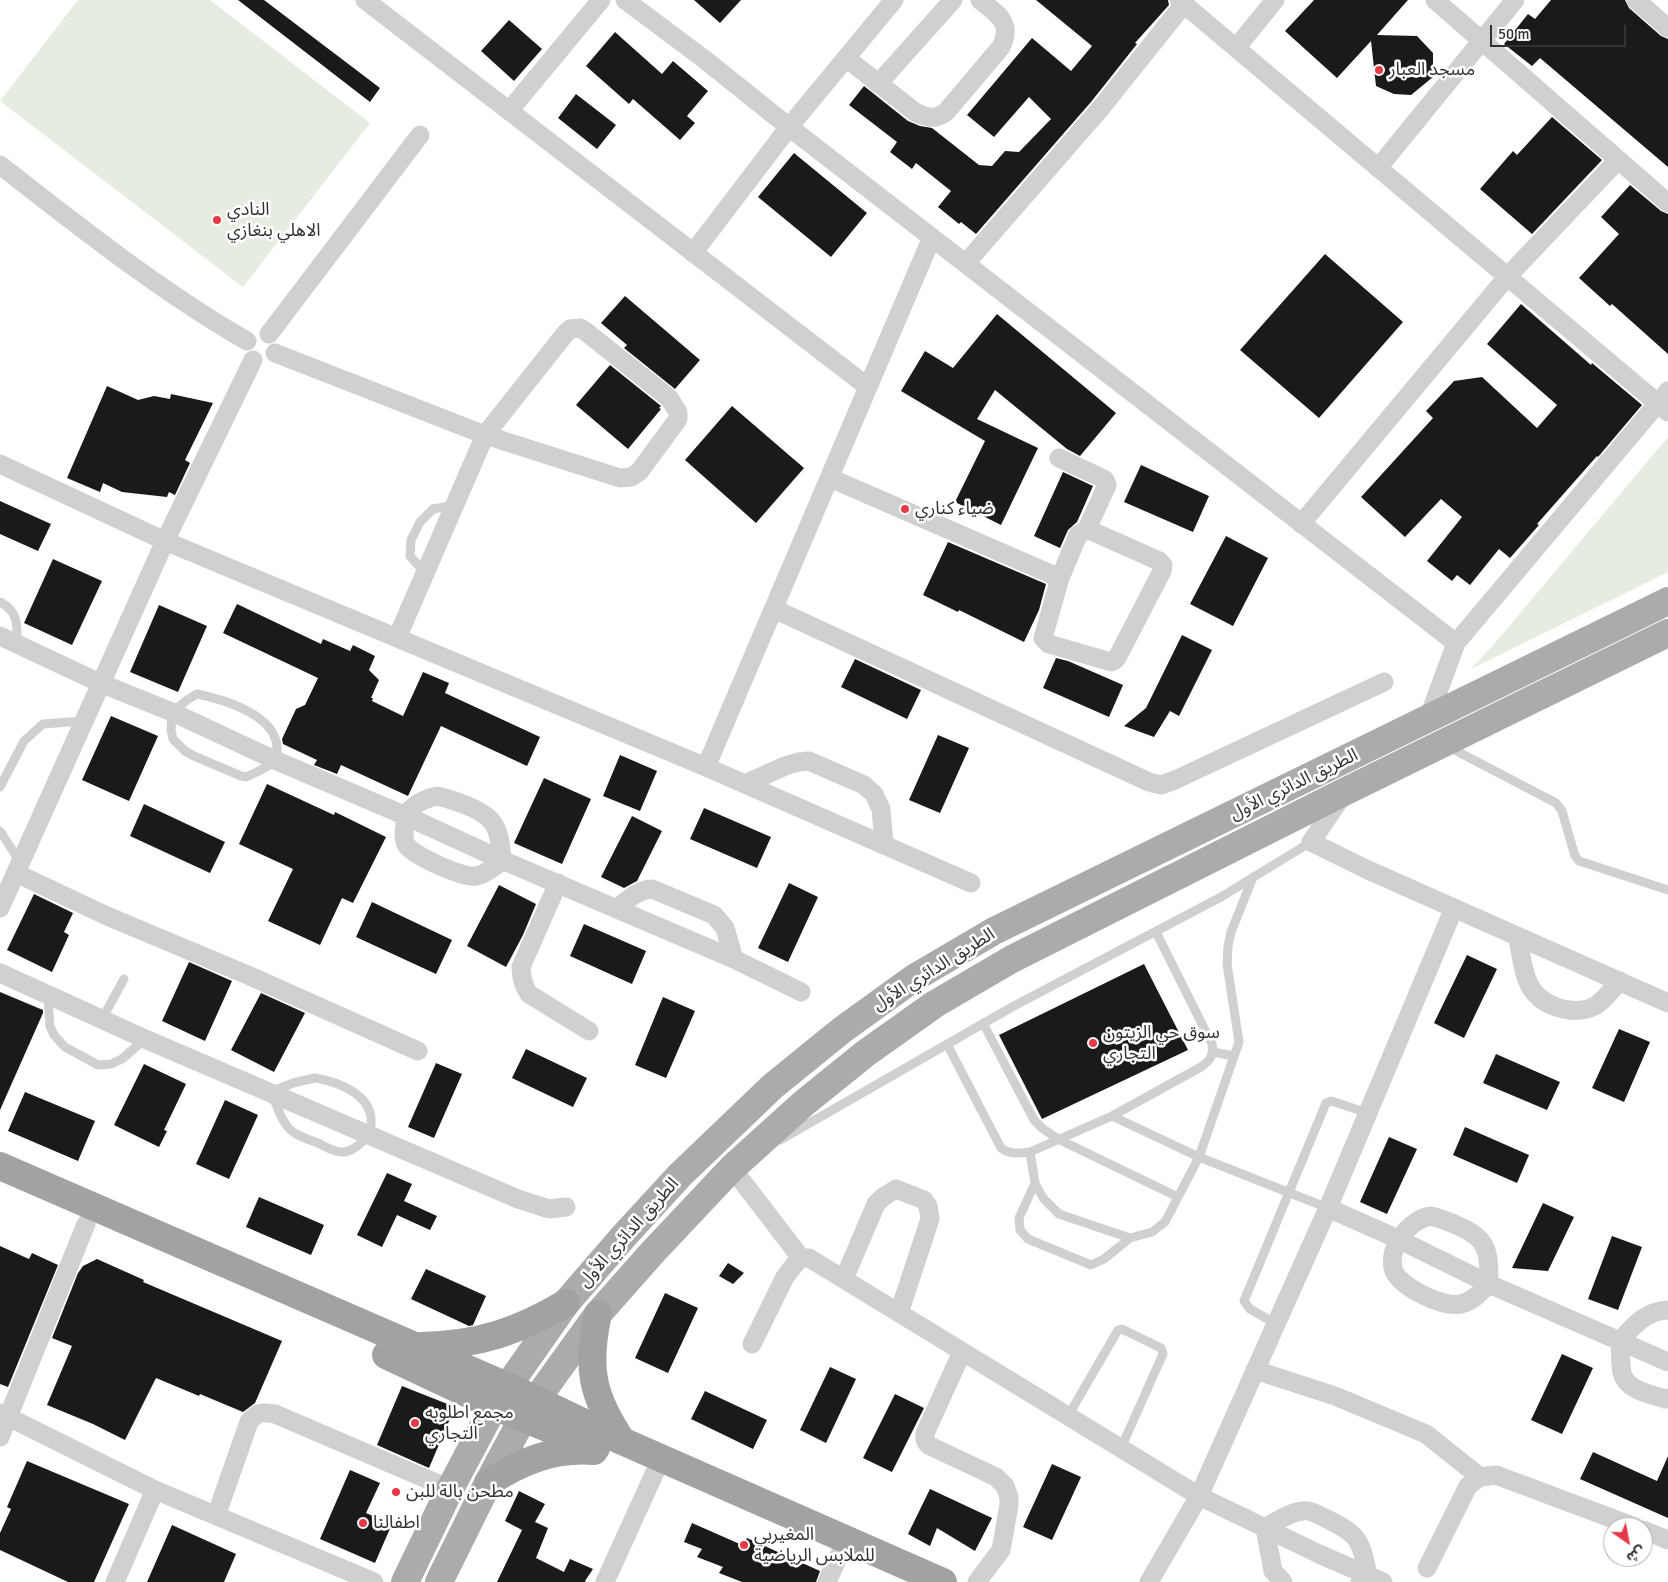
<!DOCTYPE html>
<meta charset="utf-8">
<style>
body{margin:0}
#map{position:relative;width:1668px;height:1582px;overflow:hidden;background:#fff;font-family:Signika,"Noto Sans Arabic",sans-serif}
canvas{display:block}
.north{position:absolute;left:1603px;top:1517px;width:50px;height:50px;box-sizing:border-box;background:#fff;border:1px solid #adadad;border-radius:50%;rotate:147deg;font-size:14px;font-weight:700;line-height:20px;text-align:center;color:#333}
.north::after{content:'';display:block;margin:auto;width:18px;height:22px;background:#e63946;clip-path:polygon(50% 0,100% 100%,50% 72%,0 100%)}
.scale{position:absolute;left:1490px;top:25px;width:136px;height:22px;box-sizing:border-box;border:2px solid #333;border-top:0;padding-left:6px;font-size:15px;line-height:18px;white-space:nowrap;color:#333;-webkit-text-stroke:4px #fff;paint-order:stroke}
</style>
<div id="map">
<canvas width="1668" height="1582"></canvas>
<div class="north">ش</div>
<div class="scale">50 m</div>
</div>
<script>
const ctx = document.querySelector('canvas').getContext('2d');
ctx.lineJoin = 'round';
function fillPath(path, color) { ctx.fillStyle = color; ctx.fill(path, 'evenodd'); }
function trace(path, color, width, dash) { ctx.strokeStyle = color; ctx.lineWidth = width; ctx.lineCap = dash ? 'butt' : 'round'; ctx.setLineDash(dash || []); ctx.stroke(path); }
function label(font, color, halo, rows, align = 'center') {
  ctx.font = font + ' Signika,"Noto Sans Arabic",sans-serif'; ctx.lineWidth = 5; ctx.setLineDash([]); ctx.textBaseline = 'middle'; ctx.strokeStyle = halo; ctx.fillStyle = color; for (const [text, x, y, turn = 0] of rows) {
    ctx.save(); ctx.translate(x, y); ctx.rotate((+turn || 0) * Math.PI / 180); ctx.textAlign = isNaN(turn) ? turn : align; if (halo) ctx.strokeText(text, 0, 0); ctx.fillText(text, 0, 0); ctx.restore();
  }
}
fillPath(new Path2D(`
 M78,0H210L370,123L243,287L0,101Z
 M1668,437V572L1471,669L1495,643Z`), '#e6ecdf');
fillPath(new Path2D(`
 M238,0H264L380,88L370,102Z
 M694,0H741L720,23Z
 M1036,0H1168L1169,5L1135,43L1137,44L1091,102L976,234L961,222L959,224L938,207L951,191L916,163L912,169L890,152L897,142L849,105L864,86L908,121L920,126L932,128L979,165L992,166L1005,151L1019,152L1051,119L1029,97L994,137L967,115L1032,38L1071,71L1092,46Z
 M1314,0H1408L1377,35L1417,36L1433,53V77L1411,95L1394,94L1376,86L1371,41L1337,78L1285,31Z
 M1551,0H1625L1629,8L1661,36L1668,39V167L1540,58L1532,66L1504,44L1528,14L1535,19Z
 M509,20L542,49L514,81L481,51Z
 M615,32L662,74L673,61L708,91L687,116L695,123L680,140L633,99L629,104L586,66Z
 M576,94L616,125L597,149L558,118Z
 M1552,117L1602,160L1532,234L1480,189L1513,151L1517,155Z
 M794,153L867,213L831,257L758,197Z
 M1630,185L1661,211L1668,214V354L1612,304L1610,306L1579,278L1619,234L1601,217Z
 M1325,254L1403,322L1319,418L1240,350Z
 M625,296L700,360L675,389L624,348L627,345L601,323Z
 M1521,304L1591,365L1592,363L1642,405L1598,457L1597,456L1537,524L1539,525L1510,558L1499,549L1470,585L1457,575L1452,581L1427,561L1462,517L1441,499L1405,537L1361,497L1433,418L1426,411L1454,381L1482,377L1537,428L1557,405L1487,344Z
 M997,314L1116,413L1080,456L1067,449L995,390L977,419L1038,448L1001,525L955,502L985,441L901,391L925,351L953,368Z
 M610,365L661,406L659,408L661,409L628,449L576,405Z
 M107,386L138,400L154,396L170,399L171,394L213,403L185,460L190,463L175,495L169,492L167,497L122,492L103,483L100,492L67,478Z
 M732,406L804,468L756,523L685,460Z
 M1141,465L1209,496L1193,532L1124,502Z
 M1063,472L1093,486L1077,522L1068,530L1060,548L1034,536Z
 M0,501L51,524L38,551L0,534Z
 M1226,536L1268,558L1233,626L1190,604Z
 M948,542L1046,584L1039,610L1024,642L959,610L958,612L923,595Z
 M53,559L102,581L72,645L24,623Z
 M237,604L321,644L323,639L350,651L353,645L375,656L369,670L379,680L371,698H373L372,701L403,716L423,672L449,683L445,693L540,737L527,766L441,726L408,796L341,765L337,774L314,765L317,760L283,744L282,739L296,709L305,705L318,678L223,633Z
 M159,605L207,626L178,692L130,672Z
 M1182,635L1212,650L1179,716L1170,711L1154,737L1124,726L1146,708Z
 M1056,658L1068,661L1123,685L1109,717L1043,688Z
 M855,659L921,690L907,719L841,687Z
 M111,716L158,736L129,801L82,780Z
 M938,735L969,748L940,813L909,800Z
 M620,755L657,771L640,811L603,796Z
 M544,778L591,799L562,864L514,843Z
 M267,784L334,815L335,812L386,837L353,903L342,898L320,945L268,921L293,869L239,844Z
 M144,804L225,842L210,873L130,836Z
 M704,808L771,837L757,868L690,839Z
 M632,816L662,831L637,881L624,888L601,877Z
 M789,883L818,897L788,962L758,948Z
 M499,885L536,904L523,935L506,967L467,946Z
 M34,894L73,913L64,932L69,935L52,972L7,950Z
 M372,902L452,940L436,974L356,937Z
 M584,924L646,951L632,984L570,956Z
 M1467,955L1497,969L1464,1038L1434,1023Z
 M189,962L232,981L205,1041L162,1021Z
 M1144,964L1188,1050L1042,1119L999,1035Z
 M0,992L43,1010V1013L0,1110Z
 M261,993L305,1013L274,1072L231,1050Z
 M663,997L695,1011L666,1078L635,1065Z
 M1619,1029L1650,1042L1624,1102L1592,1088Z
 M526,1049L587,1078L573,1107L512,1078Z
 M1496,1054L1560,1082L1547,1110L1483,1083Z
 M436,1063L462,1074L434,1138L408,1127Z
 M144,1064L186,1084L164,1130L167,1131L159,1147L114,1125Z
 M25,1092L95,1121L78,1161L8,1131Z
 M225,1100L258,1115L229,1179L196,1164Z
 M1465,1127L1529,1155L1517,1183L1453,1155Z
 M1389,1137L1417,1149L1387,1214L1360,1202Z
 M387,1173L412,1184L404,1201L437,1216L430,1230L397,1215L382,1247L357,1235Z
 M259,1197L324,1225L311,1255L246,1227Z
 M1543,1203L1574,1217L1548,1271L1512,1268Z
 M1612,1236L1642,1247L1618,1310L1588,1299Z
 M0,1246L29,1259L32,1253L58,1265L8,1387L0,1384Z
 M97,1259L144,1280L143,1282L282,1341L255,1403L243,1412L200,1394L199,1396L156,1378L125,1440L93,1424L47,1405L72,1346L52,1338L78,1273L83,1266Z
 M728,1263L744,1273L733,1284L719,1276Z
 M426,1269L486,1296L473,1325L469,1326L411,1299Z
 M665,1293L698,1308L668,1373L635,1358Z
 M1562,1354L1593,1368L1562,1434L1531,1420Z
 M830,1367L856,1379L826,1443L800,1430Z
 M402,1386L455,1407L429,1468L377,1445Z
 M705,1391L767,1420L753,1449L691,1419Z
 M895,1394L924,1408L892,1472L863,1458Z
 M1593,1452L1657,1481L1668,1456V1518L1580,1479Z
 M27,1461L129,1504L94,1582H68L0,1550V1533L11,1509L7,1507Z
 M1052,1464L1081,1477L1052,1540L1023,1527Z
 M350,1470L380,1483L366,1513L392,1524L375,1563L320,1539Z
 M930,1489L992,1518L975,1551L937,1528L930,1546L908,1534Z
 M519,1491L545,1504L535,1522L548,1528L536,1558L564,1572L570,1559L593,1569L585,1581L586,1582H497L522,1530L505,1521Z
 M692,1523L742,1545L747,1538L820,1571L816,1582H742L719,1573L723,1567L697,1557L702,1549L684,1542Z
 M172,1525L236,1554L224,1582H147Z`), '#1a1a1a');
trace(new Path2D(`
 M425,573L410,556L411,540L420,522L433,509L455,505
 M0,602C19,612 17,625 17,644
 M197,694C222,699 269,713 276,741C278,747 277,755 277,761L259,771L246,777L241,776L194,756L185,751L173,739L171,730L172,712L187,700Z
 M1447,746L1556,803L1562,811L1575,856L1579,861L1668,890
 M0,787L24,741L43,724L83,721
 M0,831L20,862
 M48,996L50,1026L54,1035L65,1047L98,1065L111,1064L122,1059L145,1039
 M102,1019L124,979
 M983,1023L1034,1120L1042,1128L1058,1139L1178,1197
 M947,1044L1001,1148C1010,1155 1019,1153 1030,1152L1112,1116L1201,1067C1210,1060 1214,1056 1212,1044L1156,932
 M1213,1052L1234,1056
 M315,1078C339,1082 374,1095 371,1125C370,1133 369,1135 363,1141C358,1146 350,1152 343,1152C334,1152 326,1147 318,1143C310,1140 300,1137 293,1132C281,1123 277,1105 271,1092L293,1083Z
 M1112,1116L1199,1157L1328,1208
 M780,1140L1012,1007L1221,897L1311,842
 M1030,1152L1035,1183L1043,1198L1059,1214L1130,1238L1152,1232L1165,1222L1199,1157L1239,1042L1227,964L1228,946L1231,932L1253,877
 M1035,1183L1019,1218L1020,1230L1028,1239L1091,1265L1104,1259L1130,1238
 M1276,1324L1250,1309L1244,1301L1326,1103L1331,1101L1368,1113
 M1068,1416L1118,1330L1122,1329L1161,1348L1163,1354L1121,1448`), '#d0d0d0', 9);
trace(new Path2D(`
 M365,0L868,387
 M625,0L704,59L789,127L1456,643L1668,391
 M1179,0L1668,412
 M1435,0L1668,203
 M1636,0L1668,28
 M1236,48L1275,0
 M846,58L915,112C927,118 935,120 946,112L1001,47C1013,22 998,15 980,0
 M878,84L953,0
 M509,111L601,0
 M0,165C80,227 160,291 247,341
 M1378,168L1515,0
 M693,253L789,127L894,0
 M966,263L1100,109L1184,4
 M269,334L420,135
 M275,353L485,435L620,478L631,477L639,472L678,419V412L669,398L585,331L580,328L570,329L565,334L485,435L397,638
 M1059,458L1104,479L1106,482L1107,485L1087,529L1078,535L1060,578L1043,638L1049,644L1111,662L1115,660L1118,656L1162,571L1163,565L1159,561L1087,529
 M0,464L165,541L706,767L971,883
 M830,478L1060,578
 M1301,524L1507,277L1618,160
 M774,609L1149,782L1161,785L1175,780L1384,682
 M0,636L100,683L172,712L277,761L406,816L502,860L734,959L801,992
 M1428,719L1456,643
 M706,767L932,237
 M745,784L785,766L798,762L809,761L864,785L874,794L881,809L884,844
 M1343,795L1311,842L1368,870L1668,1003
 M437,796C453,800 483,809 493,823C500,833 501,848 502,860C494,867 486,874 476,876C464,879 415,856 407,846C404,842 404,837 404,832C405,827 405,820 406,816C411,805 426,798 437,796Z
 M16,873L107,916L250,976L418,1051
 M558,883L521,967C521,978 523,985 529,994L589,1031
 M0,908L165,541L253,360
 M617,908C628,900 637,890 652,889L714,915L725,928L734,959
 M1517,936C1521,951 1522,969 1528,982C1538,1006 1572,1017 1595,1006C1604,1001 1612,989 1620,981
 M0,973L145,1039L518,1199L549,1209L566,1207
 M732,1168L801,1258
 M1328,1208L1398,1239L1489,1284L1668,1362
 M1431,1216C1439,1218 1447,1221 1454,1224C1488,1238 1489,1249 1489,1284C1481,1292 1473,1301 1461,1304C1444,1308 1401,1288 1394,1271C1386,1249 1409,1219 1431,1216Z
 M844,1279L876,1204L883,1197L896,1189L924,1200L928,1206L930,1219L899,1313
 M1668,1310C1646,1311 1634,1325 1620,1341C1621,1351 1620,1363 1622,1373C1627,1391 1651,1394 1665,1399L1668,1398
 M752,1344L785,1277L795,1264L801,1258H809L1199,1496L1319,1554L1383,1582
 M962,1352L926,1431C924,1437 924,1442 930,1446L996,1477L1005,1486L1009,1497V1505L1001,1550L977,1582
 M1255,1370L1335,1396L1426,1434L1480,1477
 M0,1413L155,1490L374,1582
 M0,1437L86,1224
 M216,1516L249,1422C258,1411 262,1412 275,1414L450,1489
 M1643,1530L1668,1540
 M1427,1568L1468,1486L1480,1477L1496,1475L1635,1527
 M115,1582L155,1490
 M605,1582L655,1472
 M827,1582L840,1553
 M1149,1582L1199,1496L1328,1208L1454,908
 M1283,1582L1273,1571L1265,1528C1277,1521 1290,1512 1303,1511C1310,1510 1319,1515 1325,1518C1359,1535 1360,1538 1368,1575L1360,1581`), '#d0d0d0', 19);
trace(new Path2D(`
 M405,1582L450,1489L494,1406L566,1303L623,1237L680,1175L773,1086L842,1030L914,978L994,931L1668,601
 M439,1582L488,1483L523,1418L598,1314L651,1254L732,1168L804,1103L866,1053L935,1004L1012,959L1344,792L1668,633`), '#ababab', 28);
trace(new Path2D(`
 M0,1166L507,1386L622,1441L943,1582
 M598,1314C586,1368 592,1396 622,1441
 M421,1346C478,1345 517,1332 566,1303
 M386,1355L494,1406L596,1448
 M488,1483C521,1461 554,1448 594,1451`), '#a2a2a2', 28);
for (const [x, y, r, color] of [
 [1379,70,5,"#e63946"],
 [217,220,5,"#e63946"],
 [905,509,5,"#e63946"],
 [1093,1043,5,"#e63946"],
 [415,1423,5,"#e63946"],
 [396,1492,5,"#e63946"],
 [363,1523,5,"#e63946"],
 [744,1545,5,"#e63946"]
]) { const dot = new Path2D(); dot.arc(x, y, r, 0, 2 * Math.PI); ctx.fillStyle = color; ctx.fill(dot); trace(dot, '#fff', 2); }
label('18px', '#333', '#fff', [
 ["مسجد العبار",1389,70],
 ["النادي",227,210],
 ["الاهلي بنغازي",227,231],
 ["ضياء كناري",915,509],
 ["سوق حي الزيتون",1103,1033],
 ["التجاري",1103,1054],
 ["مجمع اطلوبه",425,1413],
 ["التجاري",425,1434],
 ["مطحن بالة للبن",406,1492],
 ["اطفالنا",373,1523],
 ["المغيربي",754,1535],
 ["للملابس الرياضية",754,1556]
], 'left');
label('18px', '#333', '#fff', [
 ["الطريق الدائري الأول",1294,785,-26],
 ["الطريق الدائري الأول",934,970,-32],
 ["الطريق الدائري الأول",629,1233,-48]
]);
</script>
